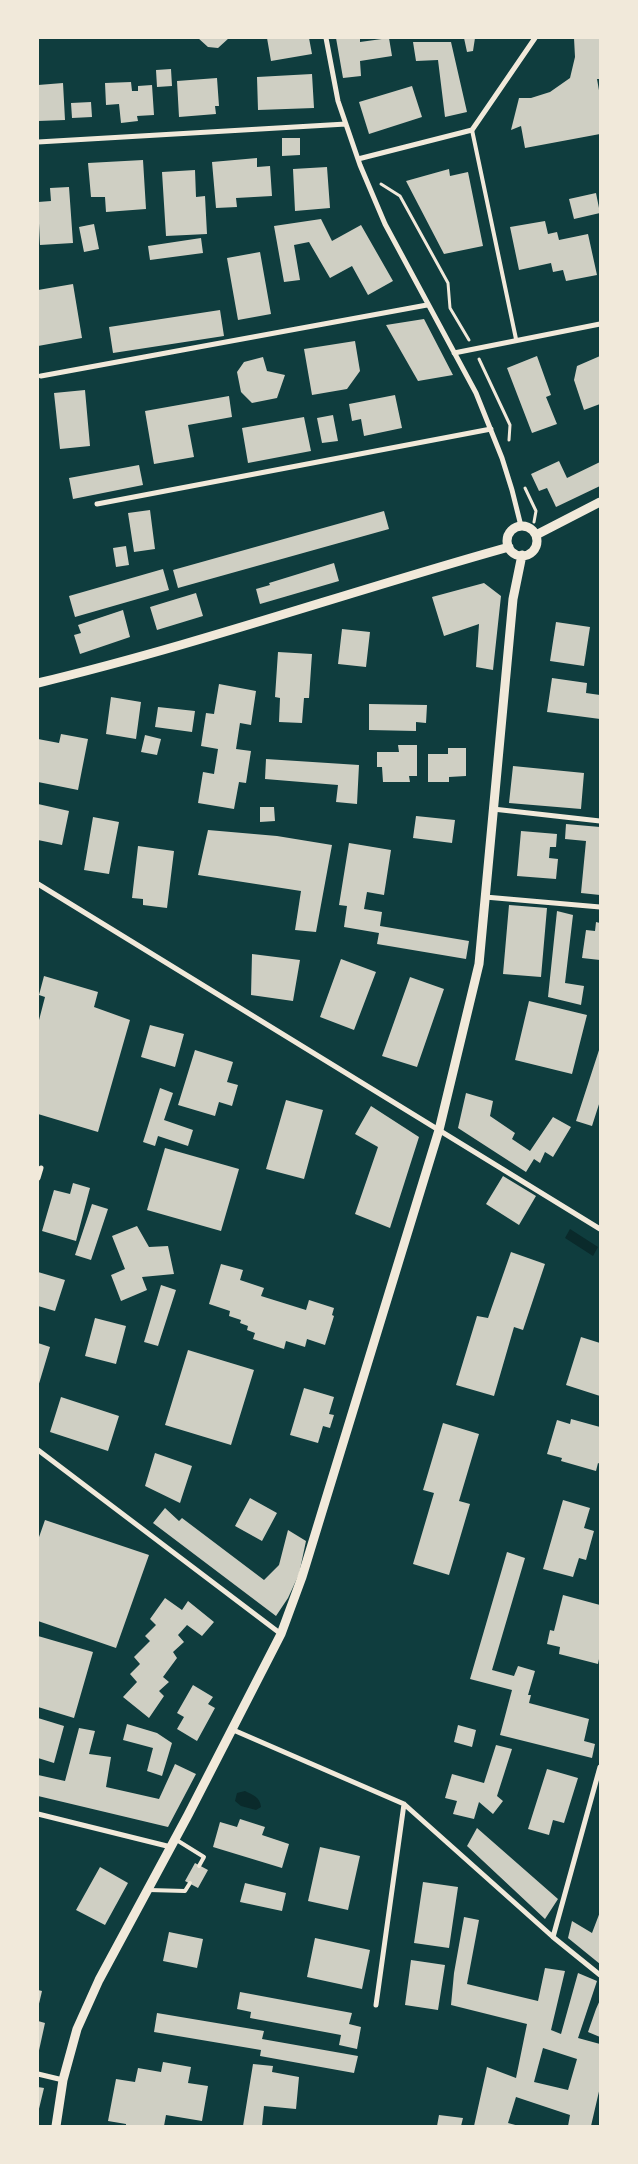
<!DOCTYPE html>
<style>
body{margin:0}
#map{position:relative;width:638px;height:2164px;overflow:hidden;background:#0f3d3e;font-family:"Nunito Sans",sans-serif}
canvas{display:block}
.frame{position:absolute;inset:0;border:39px solid #f1e9da;pointer-events:none}
</style>
<div id="map">
<canvas width="638" height="2164"></canvas>
<div class="frame"></div>
</div>
<script>
const ctx = document.querySelector('canvas').getContext('2d');
ctx.lineJoin = 'round';
function fillPath(path, color) { ctx.fillStyle = color; ctx.fill(path, 'evenodd'); }
function trace(path, color, width, dash) { ctx.strokeStyle = color; ctx.lineWidth = width; ctx.lineCap = dash ? 'butt' : 'round'; ctx.setLineDash(dash || []); ctx.stroke(path); }
fillPath(new Path2D(`
 M570,1229L598,1247L593,1256L565,1238Z
 M245,1791C253,1795 260,1797 261,1807L256,1810L241,1806L235,1801L237,1793Z`), '#0a2a2b');
fillPath(new Path2D(`
 M198,38H229L218,48L208,47Z
 M267,38H309L312,54L271,61Z
 M336,38H360V42L389,38L392,56L360,61L361,76L343,78Z
 M464,38H475L473,51L467,52Z
 M574,38H600V79H597L600,96V134L525,148L521,126L511,130L519,98H531L550,92L570,78L575,57Z
 M413,42H451L467,112L445,117L438,60L416,61Z
 M171,69L172,86L157,87L156,70Z
 M312,74L314,108L258,110L257,77Z
 M217,78L219,106H215L216,114L179,117L177,81Z
 M131,82L132,91H138V86L152,85L154,115L137,116L138,121L121,123L119,104L106,105L105,83Z
 M63,83L65,120L38,121V85Z
 M412,86L422,117L369,134L359,102Z
 M91,102L92,117L72,118L71,103Z
 M282,138H300V155L282,156Z
 M257,158V167L270,166L272,196L236,198L237,207L216,208L212,162Z
 M143,160L146,209L106,212L105,197H91L88,163Z
 M327,167L330,208L295,211L293,169Z
 M449,169L450,176L468,172L483,246L444,254L406,181Z
 M195,170L196,197L205,196L207,234L166,236L162,172Z
 M69,187L73,243L40,245L38,202L51,201L50,188Z
 M596,193L600,213L574,219L569,199Z
 M321,219L332,241L361,225L393,281L368,295L352,266L330,278L309,242L294,245L300,280L284,282L274,226Z
 M545,221L548,234L557,232L559,240L588,234L597,275L566,281L563,270L553,272L551,263L519,270L510,227Z
 M94,224L99,249L84,252L79,227Z
 M201,238L203,253L150,260L148,246Z
 M260,252L271,314L238,320L227,258Z
 M73,284L82,338L38,346V290Z
 M220,310L224,336L113,353L109,327Z
 M424,319L453,375L418,381L386,325Z
 M355,341L360,371L347,389L312,395L304,349Z
 M537,356L551,395L546,397L557,424L532,433L507,368Z
 M600,356V404L584,410L574,380L577,366Z
 M263,357L267,371L285,375L277,398L252,403L241,392L237,372L244,362Z
 M85,390L90,446L60,449L54,393Z
 M395,395L402,428L364,436L361,419L352,421L349,404Z
 M229,396L232,417L188,425L194,457L154,464L145,411Z
 M333,415L338,441L322,443L317,418Z
 M304,417L311,451L248,463L242,428Z
 M559,461L567,478L600,462V486L556,507L547,488L539,491L531,474Z
 M139,465L143,485L73,499L69,478Z
 M150,510L155,549L134,552L128,513Z
 M384,511L389,529L178,588L173,570Z
 M126,546L129,565L116,567L113,548Z
 M334,563L339,581L260,604L256,589L270,585L269,583Z
 M163,569L169,590L75,617L69,596Z
 M484,583L501,596L493,670L476,667L479,624L444,636L432,597Z
 M196,593L203,616L157,630L150,607Z
 M123,610L130,637L80,654L74,635L81,633L78,625Z
 M556,622L590,627L584,666L550,661Z
 M342,629L370,632L366,667L338,664Z
 M278,652L312,654L309,698H304L302,723L279,722L280,698L275,697Z
 M552,678L587,683L586,693L600,695V719L547,712Z
 M219,684L256,691L251,725L240,723L236,749L251,751L246,783L239,782L234,809L198,803L203,772L214,774L218,749L201,746L206,713L214,714Z
 M111,697L141,702L136,739L106,734Z
 M369,704L427,705L426,723L416,722V731L369,730Z
 M158,707L195,711L192,732L155,727Z
 M61,734L88,739L78,790L38,782V739L59,743Z
 M145,735L161,739L157,755L141,752Z
 M398,745H417V776H409L410,782H383L382,767H377V752H399Z
 M448,748H466V776L449,777V782H428V754H448Z
 M266,759L359,765L357,804L336,802L338,785L265,779Z
 M513,766L584,773L581,809L509,803Z
 M38,804L69,811L62,845L38,840Z
 M260,807H274L275,821L260,822Z
 M416,816L455,820L452,843L413,838Z
 M93,817L119,822L109,874L84,870Z
 M566,824L600,827V895L581,893L586,841L565,839Z
 M208,830L277,836L332,845L316,932L295,930L301,891L198,875Z
 M521,831L557,834L556,847H550L549,858L558,859L556,879L517,876Z
 M349,843L391,850L384,895L367,892L364,909L382,912L380,926L469,941L466,959L377,944L379,933L344,927L347,906L339,905Z
 M138,846L174,851L167,908L143,905V899L132,898Z
 M509,905L547,908L541,977L503,974Z
 M557,911L573,915L565,983L584,986L581,1005L548,997Z
 M596,922L600,923V960L582,958L586,930L595,931Z
 M252,954L300,960L293,1001L251,995Z
 M341,959L376,972L354,1030L320,1017Z
 M44,976L98,992L94,1007L130,1020L98,1132L38,1114V1024L45,997L39,995Z
 M410,977L444,989L417,1067L382,1056Z
 M529,1001L587,1015L572,1074L515,1060Z
 M150,1025L184,1034L175,1067L141,1057Z
 M600,1047V1101L592,1126L576,1121Z
 M195,1050L233,1062L227,1082L238,1085L232,1106L219,1102L215,1116L178,1105Z
 M160,1088L173,1093L164,1120L193,1130L188,1146L158,1136L155,1146L143,1142Z
 M466,1093L493,1101L490,1116L515,1133L512,1139L530,1151L553,1117L571,1127L553,1157L545,1152L540,1163L534,1159L526,1172L458,1128Z
 M286,1100L323,1110L304,1179L266,1169Z
 M371,1106L419,1137L390,1228L355,1214L378,1147L355,1134Z
 M165,1148L239,1169L221,1231L147,1210Z
 M503,1176L536,1196L519,1225L486,1204Z
 M73,1183L90,1188L76,1241L42,1231L54,1190L70,1194Z
 M92,1204L108,1209L91,1260L75,1255Z
 M137,1226L149,1247L168,1246L174,1274L142,1277L147,1290L121,1301L111,1275L125,1269L112,1236Z
 M511,1252L545,1264L523,1330L514,1327L494,1396L456,1385L477,1316L488,1318Z
 M221,1264L243,1270L240,1280L264,1288L261,1296L306,1310L309,1300L334,1308L332,1315L334,1316L325,1345L307,1339L305,1347L286,1341L284,1349L253,1339L255,1333L247,1330L248,1326L240,1323L241,1320L229,1316L230,1311L209,1304Z
 M38,1272L65,1280L55,1311L38,1306Z
 M161,1285L176,1290L158,1346L144,1342Z
 M95,1318L126,1326L116,1364L85,1356Z
 M581,1337L600,1343V1396L566,1385Z
 M38,1343L50,1347L38,1387Z
 M188,1350L254,1370L231,1445L165,1425Z
 M304,1388L334,1397L329,1414L334,1415L330,1428L323,1426L318,1443L290,1435Z
 M61,1397L119,1416L108,1451L50,1432Z
 M571,1419L600,1427V1464L598,1463L596,1471L561,1461L562,1458L547,1454L557,1420L570,1424Z
 M443,1423L479,1434L459,1501L470,1504L449,1575L413,1564L434,1493L423,1490Z
 M155,1453L192,1466L180,1503L145,1486Z
 M250,1498L277,1513L262,1541L235,1526Z
 M563,1500L590,1508L584,1528L594,1531L586,1560L579,1558L573,1577L543,1569Z
 M165,1508L179,1521L182,1518L264,1580L279,1565L288,1530L306,1541L299,1574L288,1598L276,1616L153,1523Z
 M45,1520L149,1555L116,1648L38,1621V1540Z
 M507,1552L525,1558L492,1670L514,1676L518,1666L535,1671L528,1695H531L529,1703L589,1719L584,1741L595,1744L592,1758L500,1735L512,1690L470,1679Z
 M563,1595L600,1605V1654L598,1664L559,1654L560,1647L547,1644L550,1630L554,1631Z
 M165,1598L182,1610L188,1601L214,1622L202,1636L187,1625L178,1635L184,1642L173,1652L177,1658L163,1677L169,1682L159,1691L164,1696L149,1718L123,1697L137,1682L130,1674L140,1664L134,1657L150,1641L145,1636L156,1625L150,1619Z
 M38,1636L93,1652L74,1718L38,1707Z
 M193,1685L213,1697L208,1704L215,1708L197,1741L177,1729L184,1717L177,1713Z
 M38,1718L64,1726L54,1763L38,1758Z
 M127,1724L157,1733L172,1743L162,1776L147,1771L153,1748L123,1740Z
 M458,1725L476,1730L472,1747L454,1742Z
 M79,1728L95,1731L89,1754L111,1757L106,1787L159,1799L175,1764L196,1774L168,1827L38,1796V1775L65,1781Z
 M496,1745L512,1749L497,1796L503,1801L493,1814L479,1802L474,1819L453,1814L457,1801L445,1798L452,1774L484,1783Z
 M547,1769L578,1778L564,1823L553,1820L549,1835L528,1829Z
 M240,1819L265,1827L262,1835L289,1844L282,1868L213,1847L220,1822L237,1827Z
 M477,1828L558,1899L545,1919L467,1846Z
 M320,1847L360,1856L348,1910L308,1901Z
 M195,1863L208,1870L198,1888L185,1881Z
 M100,1867L128,1883L105,1925L76,1910Z
 M423,1882L458,1887L449,1948L414,1943Z
 M245,1883L286,1893L282,1911L240,1902Z
 M600,1912V1964L568,1938L572,1921L592,1933Z
 M464,1917L479,1920L467,1984L538,2001L545,1968L565,1971L551,2030L561,2034L578,1973L597,1981L578,2038L600,2044V2087L591,2126H568L570,2115L516,2097L508,2123L519,2126H474L487,2067L516,2078L527,2024L451,2005L454,1973ZM543,2048L577,2059L568,2090L534,2082Z
 M169,1932L203,1939L197,1968L163,1961Z
 M315,1938L370,1950L362,1989L307,1977Z
 M411,1960L445,1965L438,2010L405,2005Z
 M38,1990L42,1991L38,2008Z
 M240,1992L352,2013L349,2024L361,2027L357,2049L339,2045L341,2035L250,2018L251,2012L237,2009Z
 M600,2000V2037L588,2032L596,2009Z
 M157,2013L264,2031L262,2039L358,2056L354,2073L260,2056L261,2050L154,2032Z
 M38,2021L45,2023L38,2055Z
 M163,2062L191,2067L188,2083L208,2086L202,2121L166,2115L164,2126H126V2124L108,2121L116,2079L135,2082L138,2068L161,2072Z
 M253,2064L273,2066L272,2072L299,2077L296,2109L264,2106L262,2126H243Z
 M38,2087L44,2088L38,2113Z
 M439,2115L463,2118L461,2126H437Z`), '#cfcfc3');
trace(new Path2D(`
 M381,184L400,196L448,283L450,308L469,340
 M479,359L510,425L509,440
 M525,488L536,511L534,522`), '#f1e9da', 3);
trace(new Path2D(`
 M472,130L516,339
 M175,1839L204,1857L199,1866
 M149,1890L185,1891L190,1883`), '#f1e9da', 4);
trace(new Path2D(`
 M326,38L338,101L360,165L385,224L476,393L502,458L512,490L521,526
 M38,142L346,124
 M358,159L472,130L535,38
 M454,353L600,324
 M41,376L427,305
 M97,504L491,429
 M493,809L600,821
 M38,884L600,1229
 M485,897L600,907
 M38,1178L41,1168
 M38,1450L281,1634
 M231,1729L404,1804L553,1937L600,1975
 M38,1814L171,1847
 M553,1937L600,1767
 M376,2005L404,1804
 M38,2074L63,2080`), '#f1e9da', 5);
trace(new Path2D(`
 M507 541a15 15 0 1 1 30 0a15 15 0 1 1-30 0Z
 M536,535L600,502
 M38,683C197,645 351,591 509,547
 M56,2126L63,2080L77,2029L99,1980L188,1815L281,1634L302,1577L439,1130L479,964L513,599L522,555`), '#f1e9da', 9);
</script>
